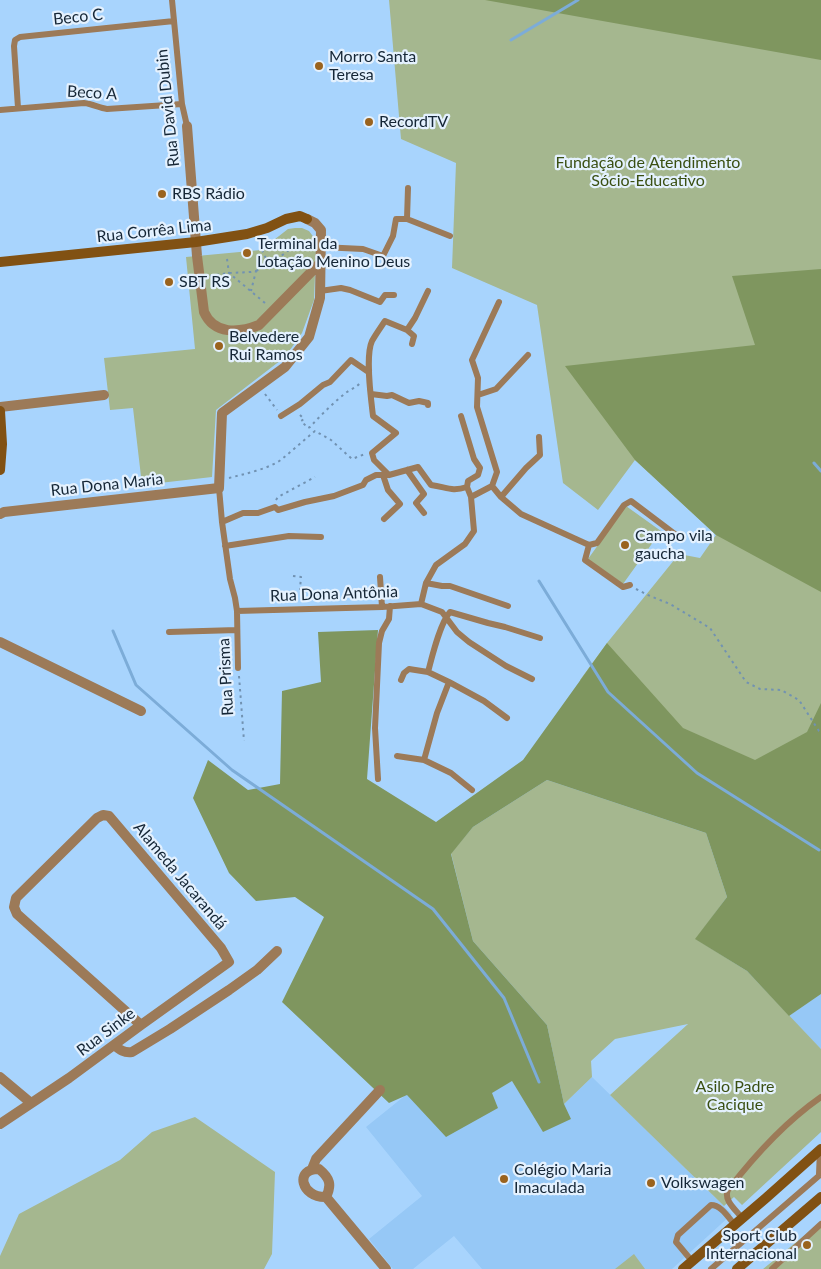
<!DOCTYPE html>
<meta charset="utf-8">
<style>
body{margin:0}
canvas{display:block;background:#a8d4fd}
</style>
<canvas width="821" height="1269"></canvas>
<script>
const ctx = document.querySelector('canvas').getContext('2d');
ctx.lineJoin = 'round';
function fillPath(path, color) { ctx.fillStyle = color; ctx.fill(path, 'evenodd'); }
function trace(path, color, width, dash) { ctx.strokeStyle = color; ctx.lineWidth = width; ctx.lineCap = dash ? 'butt' : 'round'; ctx.setLineDash(dash || []); ctx.stroke(path); }
function label(font, color, halo, rows, align = 'center') {
  ctx.font = font + ' Lato,sans-serif'; ctx.lineWidth = 4.5; ctx.setLineDash([]); ctx.textBaseline = 'middle'; ctx.strokeStyle = halo; ctx.fillStyle = color; for (const [text, x, y, turn = 0] of rows) {
    ctx.save(); ctx.translate(x, y); ctx.rotate((+turn || 0) * Math.PI / 180); ctx.textAlign = isNaN(turn) ? turn : align; if (halo) ctx.strokeText(text, 0, 0); ctx.fillText(text, 0, 0); ctx.restore();
  }
}
fillPath(new Path2D(`
 M821,994V1049L789,1016Z
 M592,1077L732,1214L672,1269H482L454,1236L413,1269H393L369,1239L422,1196L366,1127L407,1094L498,1108L491,1093L512,1081L544,1131L564,1104Z`), '#96c8f6');
fillPath(new Path2D(`
 M389,0H821V922L580,680L607,643L679,554L700,558L716,535L635,460L598,510L563,483L537,305L452,268L456,163L401,139Z
 M295,228H302L309,231L315,239L316,250L314,300L302,333L285,357L216,410L212,477L142,485L133,408L110,410L104,358L195,349L186,257L261,250L288,229Z
 M626,506L661,531L623,584L588,559Z
 M547,780L706,833L727,897L696,939L747,971L821,1049V1132L742,1205L734,1197L724,1206L610,1095L688,1024L615,1039L591,1061L592,1077L564,1104L547,1025L473,941L451,853L473,827Z
 M195,1117L275,1172L272,1254L264,1269H0V1256L19,1214L120,1160L152,1132Z
 M821,1222V1269H763Z
 M634,1254L645,1269H615Z`), '#a5b78f');
fillPath(new Path2D(`
 M485,0H821V60Z
 M821,269V592L716,535L635,460L565,366L755,345L732,276Z
 M378,630L367,779L436,822L523,760L607,643L683,728L755,760L807,732L821,703V994L789,1016L747,971L695,939L727,897L706,833L547,780L473,827L451,854L473,941L547,1025L564,1104L571,1119L543,1132L512,1081L492,1093L498,1108L446,1137L407,1095L389,1103L282,1002L324,917L295,897L256,901L229,873L193,798L208,760L248,790L280,784L282,691L321,682L318,632Z`), '#7f965f');
trace(new Path2D(`
 M511,40L578,0
 M814,463L821,471
 M539,581L608,692L697,773L819,850
 M113,631L136,685L232,770L433,909L504,998L539,1082`), '#7cacd8', 3);
trace(new Path2D(`
 M262,250L269,265L297,244
 M227,259L229,273L265,303
 M256,271L269,265
 M210,276L229,273L251,272L256,271L251,291
 M265,394L277,410
 M300,415L304,419L301,421L308,428L310,427C321,415 334,402 347,392C351,389 356,388 360,383
 M229,478C244,474 269,469 282,459C293,450 304,440 315,431L331,440L352,459L365,454
 M276,500L278,497L315,477
 M293,576L301,577L300,589L305,590V600
 M636,589L650,596L670,604L710,628L746,682L760,689L781,690L799,700L819,731L821,732
 M239,676L244,741`), '#7192b2', 2, [2.5, 4]);
trace(new Path2D(`
 M172,0L182,104L187,126
 M18,108L14,46L15,40L20,37L174,21
 M0,110L84,103C93,104 99,108 107,109L182,104
 M407,219L450,236
 M321,247L363,249L383,256L393,236L396,219H407L408,188
 M320,291L341,288L350,290L380,302L385,295H394
 M407,330L415,318L428,291
 M371,394L387,396L392,395L409,403L419,401L428,403V405
 M478,395L496,389L528,355
 M281,416L300,404L323,385L330,382L351,360L367,371L369,370
 M461,416L474,459L480,468L478,475L468,481L467,487L471,497
 M407,470L424,494L416,503L424,513
 M383,475L388,490L400,504L384,519
 M389,475L374,460L372,453L396,433L373,416C371,399 365,356 372,341C376,334 381,327 385,321L407,330L414,336L412,344
 M492,486L497,472L477,407L478,378L472,360L499,302
 M219,488L222,522L230,579L235,598L237,611L238,668
 M501,497L526,468L540,455L539,437
 M222,522L243,513H258L275,507L278,510L305,502L334,496L363,485L366,480L376,475H389L418,467L431,485C447,487 451,492 467,487
 M589,545L585,560L623,587L630,585
 M225,546L289,536L321,537
 M380,577L382,607
 M426,583L442,586H450L508,606
 M421,604L426,583L436,565L465,544L474,531L471,497L492,486L501,497L521,514L589,545L597,543L624,505L631,501L676,535
 M237,611L382,607L421,604L442,612L457,632L469,642L506,666L532,679
 M169,632L237,630
 M401,680L404,673L409,669L428,672
 M507,718L484,701L449,682L428,672C432,657 440,623 450,612L488,623L505,627L540,638
 M397,756L424,760L451,773L472,790
 M424,760L437,713L449,682
 M378,779L375,728L379,643L382,631L389,619L390,606
 M819,1174L820,1150
 M742,1218C736,1210 723,1200 728,1190C755,1155 785,1122 821,1097
 M692,1261L676,1242L678,1235L711,1205C721,1205 728,1217 735,1225
 M711,1269L821,1174
 M772,1269L821,1224`), '#9c7a58', 6);
trace(new Path2D(`
 M187,126L197,256L204,312C214,335 239,333 259,325L321,262
 M0,407L104,395
 M0,514L4,512L219,488L222,413L285,367L309,337L320,298L321,230L315,223L307,219
 M0,642L141,711
 M114,1045C120,1050 124,1053 132,1052L170,1029L229,990L257,970L277,951
 M0,1077L31,1103
 M0,1124L69,1078L141,1025L229,962L221,948L109,816L103,815L97,818L16,898L14,907L17,914L141,1025
 M312,1169L316,1159L380,1090
 M326,1197C332,1185 330,1178 319,1169C294,1168 301,1198 326,1197L386,1269`), '#9c7a58', 10);
trace(new Path2D(`
 M0,262L196,242L247,234L267,228L286,219L300,216L307,219
 M0,411L2,444L0,470
 M683,1269L766,1198L821,1149
 M737,1269L821,1197`), '#815113', 10);
for (const [x, y, r, color] of [
 [319,66,5,"#9a631e"],
 [369,122,5,"#9a631e"],
 [162,194,5,"#9a631e"],
 [247,253,5,"#9a631e"],
 [169,282,5,"#9a631e"],
 [219,346,5,"#9a631e"],
 [625,545,5,"#9a631e"],
 [504,1179,5,"#9a631e"],
 [651,1183,5,"#9a631e"],
 [807,1245,5,"#9a631e"]
]) { const dot = new Path2D(); dot.arc(x, y, r, 0, 2 * Math.PI); ctx.fillStyle = color; ctx.fill(dot); trace(dot, '#e4f1fe', 2); }
label('16px', '#152636', '#e4f1fe', [
 ["Beco C",78,17,-6],
 ["Beco A",92,93,3],
 ["Rua David Dubin",168,108,-96],
 ["Rua Corrêa Lima",154,231,-6],
 ["Rua Dona Maria",107,485,-6],
 ["Rua Dona Antônia",334,594,-2],
 ["Rua Prisma",226,677,-93],
 ["Alameda Jacarandá",180,876,50],
 ["Rua Sinke",106,1032,-37]
]);
label('16px', '#152636', '#e4f1fe', [
 ["Morro Santa",329,57],
 ["Teresa",329,75],
 ["RecordTV",379,122],
 ["RBS Rádio",172,194],
 ["Terminal da",257,244],
 ["Lotação Menino Deus",257,262],
 ["SBT RS",179,282],
 ["Belvedere",229,337],
 ["Rui Ramos",229,355],
 ["Campo vila",635,536],
 ["gaucha",635,554],
 ["Colégio Maria",514,1170],
 ["Imaculada",514,1188],
 ["Volkswagen",661,1183],
 ["Sport Club",797,1236,"right"],
 ["Internacional",797,1254,"right"]
], 'left');
label('16px', '#3a4f12', '#e4f1fe', [
 ["Fundação de Atendimento",648,163],
 ["Sócio-Educativo",648,181],
 ["Asilo Padre",735,1087],
 ["Cacique",735,1105]
]);
</script>
